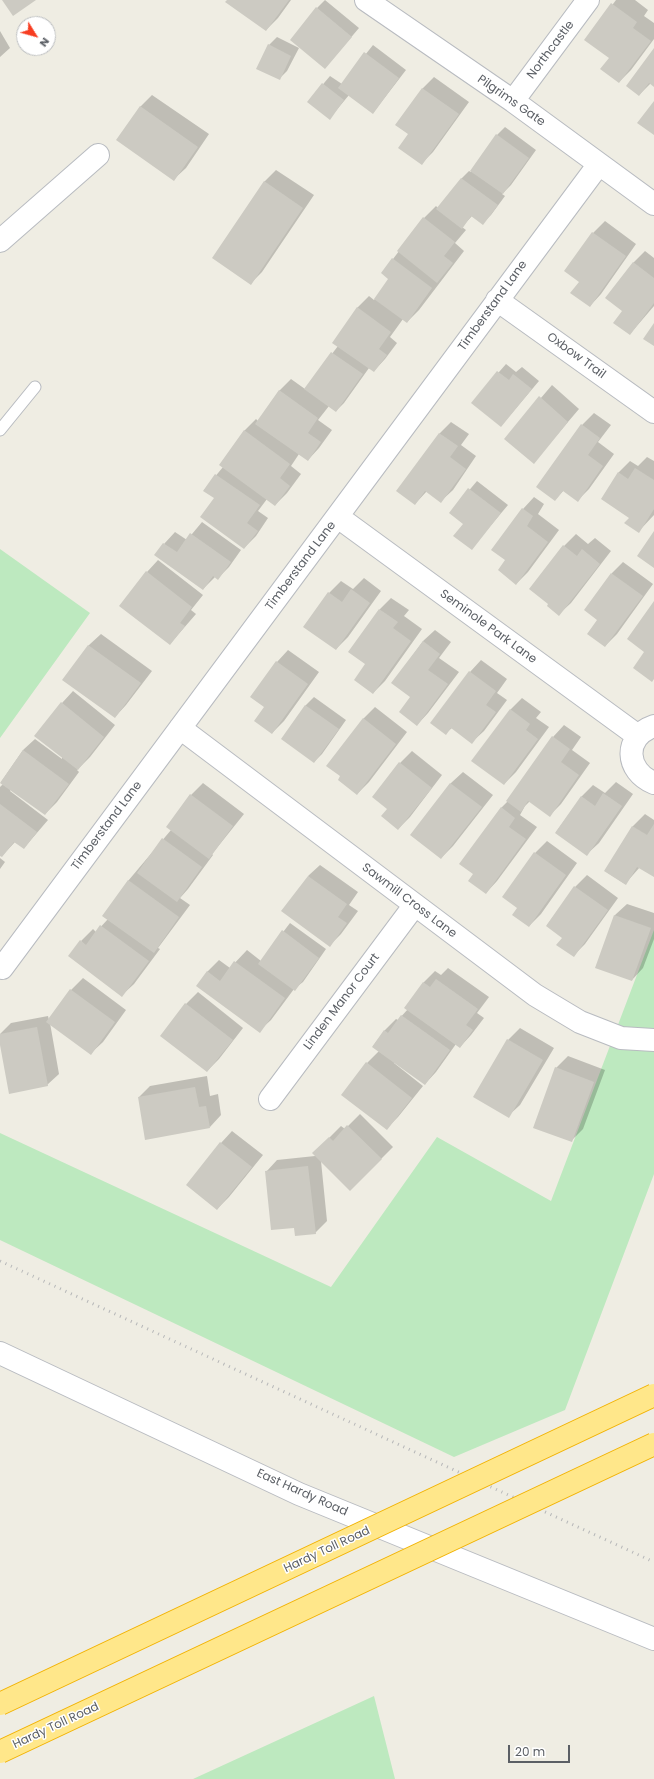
<!DOCTYPE html>
<style>
body{margin:0}
#map{position:relative;width:654px;height:1779px;overflow:hidden;background:#efede3;font-family:Poppins,sans-serif}
canvas{display:block}
.north{position:absolute;left:16px;top:16px;width:40px;height:40px;box-sizing:border-box;background:#fff;border:1px solid #bdbfc1;border-radius:50%;rotate:127deg;font-size:11px;font-weight:700;line-height:16px;text-align:center;color:#5b5f65}
.north::after{content:'';display:block;margin:auto;width:14px;height:18px;background:#f73d21;clip-path:polygon(50% 0,100% 100%,50% 72%,0 100%)}
.scale{position:absolute;left:508px;top:1745px;width:62px;height:18px;box-sizing:border-box;border:2px solid #5b5f65;border-top:0;padding-left:5px;font-size:12px;line-height:14px;white-space:nowrap;color:#5b5f65;-webkit-text-stroke:3px #fff;paint-order:stroke}
</style>
<div id="map">
<canvas width="654" height="1779"></canvas>
<div class="north">N</div>
<div class="scale">20 m</div>
</div>
<script>
const ctx = document.querySelector('canvas').getContext('2d');
ctx.lineJoin = 'round';
function fillPath(path, color) { ctx.fillStyle = color; ctx.fill(path, 'evenodd'); }
function trace(path, color, width, dash) { ctx.strokeStyle = color; ctx.lineWidth = width; ctx.lineCap = dash ? 'butt' : 'round'; ctx.setLineDash(dash || []); ctx.stroke(path); }
function label(font, color, halo, rows, align = 'center') {
  ctx.font = font + ' Poppins,sans-serif'; ctx.lineWidth = 3; ctx.setLineDash([]); ctx.textBaseline = 'middle'; ctx.strokeStyle = halo; ctx.fillStyle = color; for (const [text, x, y, turn = 0] of rows) {
    ctx.save(); ctx.translate(x, y); ctx.rotate((+turn || 0) * Math.PI / 180); ctx.textAlign = isNaN(turn) ? turn : align; if (halo) ctx.strokeText(text, 0, 0); ctx.fillText(text, 0, 0); ctx.restore();
  }
}
fillPath(new Path2D(`
 M0,549L90,613L0,738Z
 M654,930V1174L565,1410L454,1457L0,1240V1133L331,1287L437,1137L551,1201Z
 M374,1696L395,1779H193Z`), '#bde9bf');
fillPath(new Path2D(`
 M228,0H291L278,18L266,30Z
 M325,0L359,28L325,68L317,8Z
 M616,0H635L648,10L644,16L654,23V39L631,70L619,82L610,57L586,40Z
 M0,31L10,48L0,57Z
 M277,37L299,48L287,71L279,79L269,45Z
 M373,45L406,70L373,113L349,95L330,118L308,102L330,76L342,84Z
 M654,50V86L651,83L639,95Z
 M434,77L469,102L433,152L422,163L409,134L396,125L423,88Z
 M152,95L209,134L186,168L174,179L140,107Z
 M505,127L536,150L511,185L502,194L505,196L491,215L483,223L472,216L462,227L466,230L455,243L464,251L419,310L407,322L403,319L390,337L397,343L385,359L374,371L369,368L344,403L336,411L329,406L318,420L332,430L319,448L308,460L299,454L291,466L301,474L287,493L275,505L267,499L258,511L268,518L256,536L244,548L215,498L204,490L223,467L244,431L256,419L258,421L279,391L291,379L305,389L338,346L357,308L369,296L374,300L390,278L393,259L424,218L436,206L438,208L461,179L469,171L471,172L497,135Z
 M276,170L314,195L262,272L251,283L264,182Z
 M605,221L636,244L601,294L590,306L580,282L593,233Z
 M645,251L654,258V306L630,334L623,310L633,263Z
 M506,364L516,372L522,367L539,381L501,426L472,403Z
 M552,385L579,409L534,462L506,439Z
 M594,413L611,425L598,442L614,454L589,489L578,500L564,490L555,500L582,425Z
 M451,422L469,434L461,445L476,456L453,490L441,501L427,491L415,504L398,491L440,433Z
 M647,457L654,461V515L639,531L630,517L602,499L619,472L630,461L638,466Z
 M477,481L508,505L471,549L464,524L450,513Z
 M534,497L544,504L538,514L559,530L528,572L516,584L507,559L523,509Z
 M202,522L241,550L229,567L218,578L215,577L203,589L164,544L175,532L187,540Z
 M576,534L588,544L595,538L611,551L571,603L559,614L550,604L530,589L564,546Z
 M158,560L203,595L191,610L196,614L170,644L147,572Z
 M623,562L653,584L617,634L605,646L612,573Z
 M364,578L381,591L348,637L336,649L305,626L329,593L341,581L353,589Z
 M391,598L409,610L404,616L422,629L385,681L373,693L366,664L380,609Z
 M435,630L451,642L439,658L459,672L428,713L417,725L411,696L393,683L423,641Z
 M101,634L152,671L126,705L115,717L64,680L89,645Z
 M288,650L319,672L284,721L272,733L277,662Z
 M481,660L507,679L497,693L507,700L484,731L472,742L452,728L446,733L470,672Z
 M73,691L115,725L90,757L77,770L79,772L57,802L45,814L11,789L10,791L48,820L24,848L15,842L2,856L0,854V787L3,784L1,782L23,750L35,739L62,759V703Z
 M314,697L346,720L322,754L314,762L282,739L306,705Z
 M522,698L541,712L536,718L549,727L516,772L504,784L473,761L511,709Z
 M375,707L407,732L369,782L357,794L363,719Z
 M564,725L581,737L572,750L590,763L561,804L550,815L530,801L525,806L520,815L537,827L497,881L486,893L474,874L501,808L508,801L553,737Z
 M412,751L442,775L410,817L398,829L388,808L400,763Z
 M463,772L493,795L453,846L441,858L411,835L451,783Z
 M616,782L633,794L599,843L587,854L556,832L582,796L593,785L605,793Z
 M203,783L244,814L212,854L213,855L188,889L180,898L190,905L158,948L160,949L134,984L122,995L81,941L93,929L96,932L108,919L128,881L171,830L191,795Z
 M645,814L654,820V875L640,867L625,884L605,871L633,826Z
 M547,841L577,863L541,914L529,926L519,907L535,853Z
 M0,858L5,862L0,869Z
 M320,865L358,892L349,905L358,911L341,934L330,945L308,876Z
 M587,875L618,898L585,944L573,956L563,937L547,925L575,887Z
 M627,904L654,913V939L643,968L632,980L596,967L615,915Z
 M290,923L326,949L303,982L294,989L271,1020L259,1031L207,972L219,960L230,968L247,950L261,961Z
 M448,968L489,997L477,1013L484,1018L471,1035L460,1047L456,1044L436,1072L425,1084L395,1062L394,1063L423,1086L398,1117L386,1129L367,1063L379,1051L373,1046L385,1030L396,1019L398,1020L408,1009L405,1008L424,982L435,971L441,975Z
 M83,978L126,1010L103,1042L91,1053L50,1023L59,1074L47,1085L0,1040V1034L11,1023L48,1016L49,1020L71,990Z
 M198,992L243,1028L219,1059L207,1071L162,1035L186,1004Z
 M520,1028L554,1048L520,1105L508,1116V1040Z
 M568,1056L605,1070L583,1129L571,1141L556,1068Z
 M207,1076L210,1096L218,1094L221,1115L210,1127L139,1097L150,1086Z
 M360,1114L393,1147L350,1190L321,1161L327,1221L315,1233L295,1227L266,1172L277,1160L315,1156L325,1142L341,1126L345,1129Z
 M232,1131L263,1155L229,1197L217,1209L188,1185L221,1143Z`), '#0003');
fillPath(new Path2D(`
 M2,0H36L13,16Z
 M227,0H289L266,31L225,2Z
 M611,3L637,22L633,28L651,41L619,83L600,69L609,58L584,40Z
 M316,7L352,37L325,69L290,40Z
 M268,44L291,56L280,80L256,69Z
 M654,48V87L649,83L639,96L626,86Z
 M364,52L399,78L373,114L338,88Z
 M322,83L344,100L330,120L307,102Z
 M422,88L459,114L422,165L398,148L408,134L395,125Z
 M654,101V135L637,123Z
 M140,106L198,147L174,181L116,140Z
 M496,134L529,158L503,194L470,171Z
 M461,178L498,205L483,225L471,216L462,229L436,209Z
 M264,181L303,208L251,285L212,258Z
 M423,217L455,242L444,256L453,263L437,283L397,251Z
 M592,232L626,256L590,307L570,293L579,282L564,271Z
 M392,258L432,288L407,323L374,299L388,279L381,273Z
 M633,262L654,278V303L630,335L613,323L622,311L605,298Z
 M357,307L391,332L379,349L387,355L374,372L332,343Z
 M654,323V346L643,339Z
 M331,352L363,374L336,412L304,389Z
 M497,371L509,380L513,374L532,389L501,427L471,403Z
 M279,390L318,418L308,433L321,442L308,461L255,424Z
 M539,396L568,422L534,464L504,439Z
 M581,424L600,438L588,455L603,466L578,502L563,491L555,501L536,487Z
 M244,430L290,464L280,478L290,486L275,506L219,465Z
 M439,433L458,446L450,457L466,469L441,503L425,491L415,505L396,491Z
 M635,468L654,480V509L639,533L624,523L629,518L601,499L618,472L628,479Z
 M215,474L260,505L247,523L258,531L244,549L200,517L214,498L203,491Z
 M468,488L501,513L472,550L453,536L463,524L449,513Z
 M522,508L533,516L527,526L548,542L516,585L498,570L505,560L491,550Z
 M654,531V568L637,556Z
 M190,533L231,562L218,580L213,576L203,590L154,555L163,543L177,552Z
 M563,545L577,556L582,549L600,564L559,616L547,606L548,604L529,589Z
 M146,571L192,607L180,623L185,626L170,645L119,606Z
 M611,573L643,596L605,647L587,634L597,620L584,610Z
 M351,589L370,603L336,650L303,627L328,592L342,602Z
 M654,601V679L652,682L633,668L644,652L627,639Z
 M379,609L398,622L393,628L411,641L373,694L354,680L365,664L348,652Z
 M423,641L440,654L428,670L448,684L417,726L399,712L410,697L391,683Z
 M88,645L141,683L115,718L62,680Z
 M276,661L308,684L272,734L254,721L264,707L250,697Z
 M469,671L496,691L486,705L496,712L472,744L451,728L446,735L430,723Z
 M61,702L104,737L78,770L34,736Z
 M305,705L339,729L314,763L281,739Z
 M510,709L530,724L526,730L538,739L504,785L471,761Z
 M363,718L396,744L357,795L338,780L340,776L326,766Z
 M552,736L570,749L561,762L579,775L550,817L528,801L521,812L506,801Z
 M23,750L69,784L45,815L0,783Z
 M399,762L432,788L398,830L381,816L387,809L372,797Z
 M450,783L482,807L441,859L410,835Z
 M603,793L622,806L587,856L555,833L581,796L595,806Z
 M190,794L233,826L209,859L166,827Z
 M0,804L37,832L24,849L14,842L2,857L0,856Z
 M501,807L515,818L509,827L526,839L486,894L468,881L473,874L459,864Z
 M654,824V877L637,867L626,885L604,871L632,826L647,835Z
 M162,838L202,867L177,902L137,873Z
 M534,852L566,875L529,927L512,915L517,908L502,897Z
 M308,876L347,904L338,917L347,923L330,947L281,911Z
 M128,880L179,917L154,953L102,916Z
 M574,886L608,910L574,957L556,945L562,938L546,926Z
 M614,915L651,928L632,981L595,968Z
 M100,925L149,961L122,997L68,956L80,940L86,945Z
 M282,930L319,958L295,991L258,964Z
 M234,961L285,998L260,1033L196,986L207,971L220,981Z
 M436,979L478,1009L466,1025L473,1030L460,1048L404,1008L423,982L430,987Z
 M70,989L115,1022L91,1055L46,1022Z
 M185,1003L233,1040L207,1072L160,1036Z
 M401,1015L450,1050L425,1085L372,1047L384,1030L388,1033Z
 M37,1027L48,1086L9,1094L0,1045V1034Z
 M507,1039L543,1060L509,1118L473,1097Z
 M366,1062L412,1098L387,1130L341,1095Z
 M555,1067L594,1082L572,1142L533,1128Z
 M195,1087L199,1107L206,1106L210,1128L145,1140L138,1097Z
 M347,1125L382,1159L350,1191L312,1153L329,1137L333,1141Z
 M220,1142L252,1167L217,1210L186,1185Z
 M308,1166L316,1234L295,1236L294,1228L271,1230L265,1171Z`), '#cccac2');
const service = new Path2D(`
 M0,430L35,387`);
const minor = new Path2D(`
 M366,0L513,101L654,204
 M513,101L588,0
 M0,241L98,155
 M497,300L654,412
 M338,517L638,736
 M654,726C623,737 625,771 654,783
 M180,728L535,995L580,1022L621,1038L654,1040
 M2,968L599,164
 M270,1099L414,906`);
const tertiary = new Path2D(`
 M0,1353L299,1494L654,1639`);
trace(service, '#b8bbc0', 13);
trace(minor, '#b8bbc0', 24);
trace(tertiary, '#b8bbc0', 24);
trace(service, '#fff', 11);
trace(minor, '#fff', 22);
trace(tertiary, '#fff', 22);
trace(new Path2D(`
 M0,1261L654,1562`), '#b6b7b8', 3, [1, 5]);
const motorwayBridge = new Path2D(`
 M0,1704L654,1395
 M0,1752L654,1444`);
trace(motorwayBridge, '#f2b200', 24, []);
trace(motorwayBridge, '#ffe78a', 22);
label('12px', '#5b5f65', '#fff', [
 ["Northcastle",551,50,-53],
 ["Pilgrims Gate",511,101,35],
 ["Timberstand Lane",493,306,-54],
 ["Oxbow Trail",576,356,36],
 ["Timberstand Lane",301,566,-53],
 ["Seminole Park Lane",488,627,36],
 ["Timberstand Lane",107,826,-53],
 ["Sawmill Cross Lane",409,901,37],
 ["Linden Manor Court",342,1002,-53],
 ["East Hardy Road",302,1493,24],
 ["Hardy Toll Road",327,1550,-25],
 ["Hardy Toll Road",56,1726,-25]
]);
</script>
